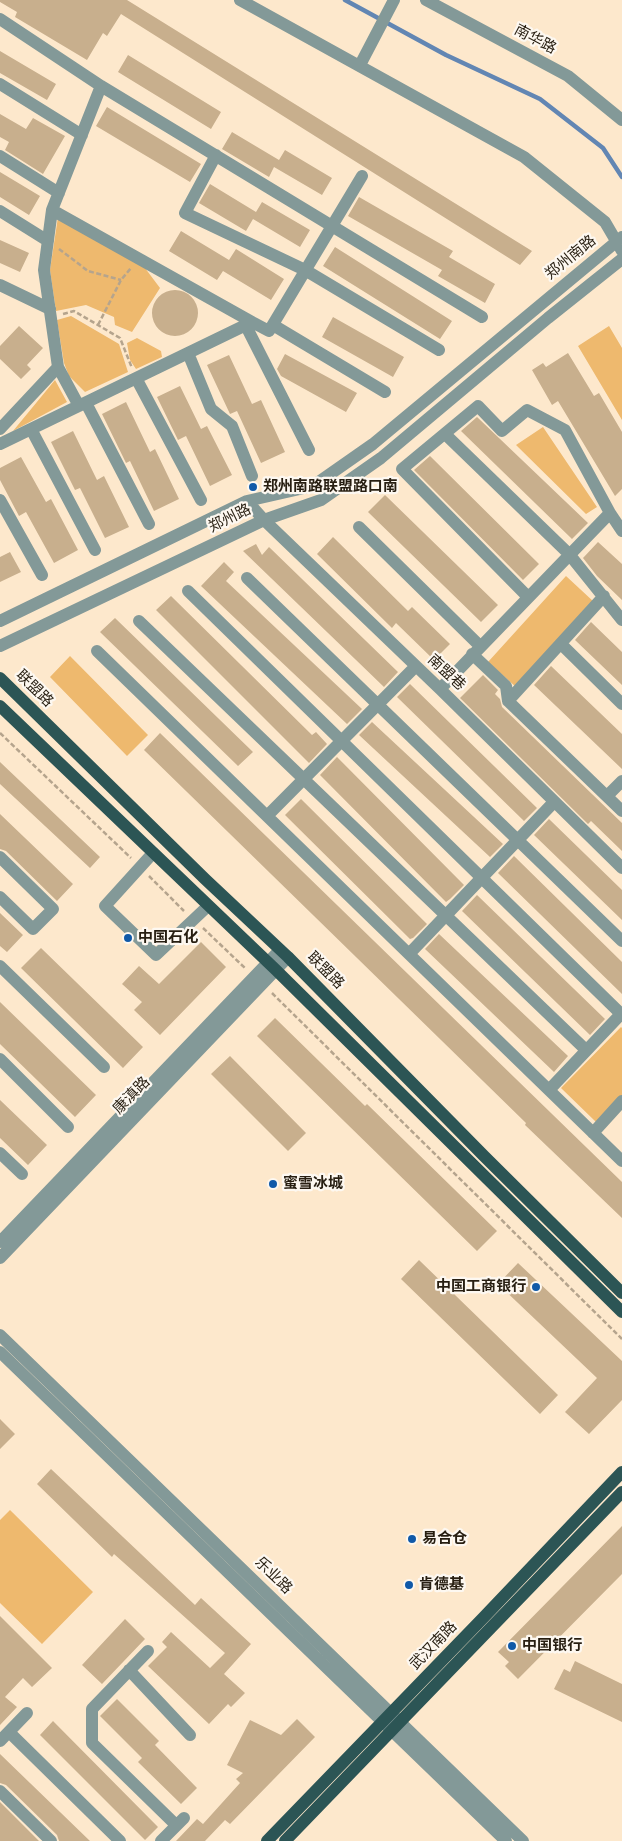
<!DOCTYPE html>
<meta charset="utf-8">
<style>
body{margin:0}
canvas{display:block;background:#fde8cc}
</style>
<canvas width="622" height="1841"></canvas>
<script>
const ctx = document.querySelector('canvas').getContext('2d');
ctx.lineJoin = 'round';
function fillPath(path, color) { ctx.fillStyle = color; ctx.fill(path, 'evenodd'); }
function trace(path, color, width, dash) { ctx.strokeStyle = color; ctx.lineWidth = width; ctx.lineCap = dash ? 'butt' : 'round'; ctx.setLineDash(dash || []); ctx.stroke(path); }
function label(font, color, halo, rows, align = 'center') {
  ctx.font = font + ' Roboto,"Noto Sans SC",sans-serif'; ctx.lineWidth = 4.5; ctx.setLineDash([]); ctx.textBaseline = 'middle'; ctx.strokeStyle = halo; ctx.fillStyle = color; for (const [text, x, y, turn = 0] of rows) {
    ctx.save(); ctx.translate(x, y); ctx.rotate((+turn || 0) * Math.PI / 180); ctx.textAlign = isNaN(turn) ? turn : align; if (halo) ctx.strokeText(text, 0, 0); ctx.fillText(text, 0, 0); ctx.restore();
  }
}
fillPath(new Path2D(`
 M58,217L142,264L160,288L132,332L115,325L114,317L86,305L56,311L50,270Z
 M71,316L119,344L128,372L85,392L69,376L64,363L57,320Z
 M609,326L622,348V420L578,346Z
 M137,338L161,351L162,357L136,369L130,360L127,343Z
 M55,380L67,402L13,431Z
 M543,427L597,507L586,514L516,445Z
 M566,576L594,602L516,687L488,662Z
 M70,656L148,735L127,756L50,677Z
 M621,1027L622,1028V1096L596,1122L561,1088Z
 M10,1510L93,1592L42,1644L0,1603V1520Z`), '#eeb96e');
trace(new Path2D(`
 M345,0L446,55L540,99L603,148L622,177`), '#6286b3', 4.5);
fillPath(new Path2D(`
 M0,0H127L532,251L520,265L121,14L107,36L103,33L87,60L15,17L17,12L0,2Z
 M0,51L56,84L47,100L0,73Z
 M128,55L221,112L211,129L118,72Z
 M107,107L201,164L190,182L96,126Z
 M0,114L26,129L33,118L65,136L43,174L5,150L9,142L0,137Z
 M232,132L279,160L285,150L332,178L322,195L274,167L269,177L222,149Z
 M0,172L40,196L29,215L0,197Z
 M210,184L256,212L262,202L310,230L300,247L253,219L246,231L199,203Z
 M359,197L453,251L449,257L495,284L485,303L438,276L442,270L348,216Z
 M181,231L229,260L236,249L284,279L271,300L223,271L217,280L169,251Z
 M0,240L29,253L20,272L0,263Z
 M335,247L452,321L440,339L323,266Z
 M152 313a23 23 0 1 1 46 0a23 23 0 1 1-46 0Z
 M333,317L404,357L393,377L322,337Z
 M19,326L43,348L27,365L31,369L21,379L0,359V346Z
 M568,353L594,396L599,393L622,432V489L615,496L558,401L552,405L532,370L543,363L546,367Z
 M285,354L357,393L346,412L281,376L277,369Z
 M229,355L252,404L261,400L285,452L261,463L237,411L230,414L207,365Z
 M180,386L201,429L207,426L232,475L210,486L186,436L178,440L157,397Z
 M126,402L150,452L155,449L179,499L154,511L130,461L126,463L102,414Z
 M477,417L588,523L572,539L461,431Z
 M73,431L97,480L104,476L129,527L105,538L80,488L75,490L51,442Z
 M430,456L539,564L523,580L414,470Z
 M21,457L46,502L51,499L78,550L54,563L26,512L19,516L0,480V468Z
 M385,495L498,605L481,622L368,512Z
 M333,537L408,611L412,607L450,644L434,660L396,623L392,628L317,554Z
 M598,542L622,564V600L597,576L583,558Z
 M256,544L262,555L269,547L398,672L384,687L243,551Z
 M10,552L21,572L0,582V557Z
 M224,562L234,572L226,581L362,709L347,724L201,586Z
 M171,596L312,735L316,732L327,744L309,763L156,610Z
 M115,618L253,752L238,766L100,632Z
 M591,622L622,652V685L575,640Z
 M551,666L622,734V769L534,685Z
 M483,675L498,690L495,694L500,699L502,707L622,823V851L591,821L588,824L460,698Z
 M410,684L537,808L524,821L397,697Z
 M372,722L503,844L490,857L359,735Z
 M160,733L622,1182V1218L525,1125L526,1123L144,750Z
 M337,757L464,885L450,899L446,902L320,775Z
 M0,762L100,857L90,868L0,784Z
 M301,799L427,924L413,938L410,939L285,815Z
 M0,814L73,884L57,901L6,851L0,849Z
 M549,819L622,890V920L534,835Z
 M514,856L622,962V994L498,873Z
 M477,895L605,1019L590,1035L462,911Z
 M0,913L23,935L7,952L0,946Z
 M439,934L568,1056L554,1072L425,949Z
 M201,942L226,967L160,1035L134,1010L142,1002L122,984L139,966L159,984Z
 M41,948L143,1047L123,1068L21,968Z
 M0,1002L96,1095L75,1117L0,1044Z
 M275,1018L365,1106L367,1104L497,1231L477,1251L257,1036Z
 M230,1056L306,1133L288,1151L211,1074Z
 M0,1100L47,1145L28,1165L0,1138Z
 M419,1260L558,1395L540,1414L401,1279Z
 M518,1263L622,1361V1400L589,1434L565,1412L597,1378L498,1284Z
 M0,1419L15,1434L0,1449Z
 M51,1469L195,1605L201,1598L251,1644L224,1674L245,1693L231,1707L228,1704L209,1724L148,1666L167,1647L162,1642L171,1632L210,1668L225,1653L114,1554L112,1557L37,1484Z
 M622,1526V1574L518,1679L505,1666L509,1662L498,1652Z
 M0,1616L52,1668L32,1687L23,1678L5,1697L17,1707L0,1725Z
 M125,1619L145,1639L102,1684L82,1665Z
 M575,1661L622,1684V1722L554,1689L564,1669L570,1672Z
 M117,1699L159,1741L155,1745L197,1788L181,1804L138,1762L142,1758L100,1716Z
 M297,1719L315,1737L230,1824L225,1820L205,1841H176L197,1819L203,1824L240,1783L236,1779L243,1773L227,1765L250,1720L281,1735Z
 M53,1721L158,1827L145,1840L40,1735Z
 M0,1754L90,1841H59L57,1835L6,1785L0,1783Z
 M0,1802L39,1841H0Z`), '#c8af8d');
trace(new Path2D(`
 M59,249L88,271L121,280
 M63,314L74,311L120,338L132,368
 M98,325L121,280L131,268
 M0,733L131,858
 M149,876L184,911
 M203,928L246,969
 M272,993L622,1339`), '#b5a48d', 2.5, [5, 2.5]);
trace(new Path2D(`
 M240,0L524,157L605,222L622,251
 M426,0L568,76L622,120
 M0,19L101,86L482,317
 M360,65L394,0
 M0,84L82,135
 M216,155L185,213L305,270L439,350
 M0,156L59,193
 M0,211L48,241
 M0,285L50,309
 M252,322L269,331L362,176
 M273,325L385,392
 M246,326L309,450
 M188,353L211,409L232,426L252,476
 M136,378L201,500
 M86,403L149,524
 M79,406L58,367L44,270L52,210L101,86
 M0,429L58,367
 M31,429L95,550
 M445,434L569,554L622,620
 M0,444L252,322L52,210
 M0,500L42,575
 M247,501L264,520L440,689L622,868
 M359,527L480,646
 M247,578L622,941
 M188,591L622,1015
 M528,597L402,469L478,406L502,431L527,410L565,430L610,513L622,531
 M0,621L247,501L313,486L373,444L622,237
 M139,621L586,1050
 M561,644L622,704
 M0,646L264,520L321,500L381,458L548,318L622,259
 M97,651L622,1161
 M472,654L506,686L508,701L622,811
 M440,689L610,513
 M508,701L604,596
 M607,796L622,781
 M267,816L415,667
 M153,853L105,906L156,955L208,906
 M0,857L53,909L33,929L0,897
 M409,954L554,802
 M0,966L104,1067
 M0,1059L68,1127
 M549,1090L622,1013
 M593,1133L622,1101
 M0,1153L22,1174
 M0,1242L280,950
 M0,1258L288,957
 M0,1335L523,1841
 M0,1352L506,1841
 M148,1651L92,1709V1743L176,1825
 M129,1670L190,1735
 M9,1732L120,1841
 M0,1741L27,1713
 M0,1791L51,1841
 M161,1841L184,1818`), '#839998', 12);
trace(new Path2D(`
 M0,678L205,879L288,957L484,1156L622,1293
 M0,706L276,970L622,1312
 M267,1841L484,1617L622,1472
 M285,1841L622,1492`), '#2c5555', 12);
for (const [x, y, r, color] of [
 [253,487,5,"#1059a8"],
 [128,938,5,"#1059a8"],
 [273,1184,5,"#1059a8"],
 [536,1287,5,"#1059a8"],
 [412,1539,5,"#1059a8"],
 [409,1585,5,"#1059a8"],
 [512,1646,5,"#1059a8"]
]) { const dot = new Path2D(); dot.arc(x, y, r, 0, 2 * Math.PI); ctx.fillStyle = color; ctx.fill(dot); trace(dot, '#fdf8f1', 2); }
label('15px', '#271e11', '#fdf8f1', [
 ["南华路",535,40,28],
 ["郑州南路",571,258,-39],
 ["郑州路",230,519,-26],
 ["南盟巷",446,673,43],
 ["联盟路",34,689,44],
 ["联盟路",325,971,45],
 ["康滇路",132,1096,-46],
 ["乐业路",273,1576,44],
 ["武汉南路",434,1646,-46]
]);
label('bold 15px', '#271e11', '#fdf8f1', [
 ["郑州南路联盟路口南",263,487],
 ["中国石化",138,938],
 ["蜜雪冰城",283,1184],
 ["中国工商银行",526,1287,"right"],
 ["易合仓",422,1539],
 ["肯德基",419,1585],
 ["中国银行",522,1646]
], 'left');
</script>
